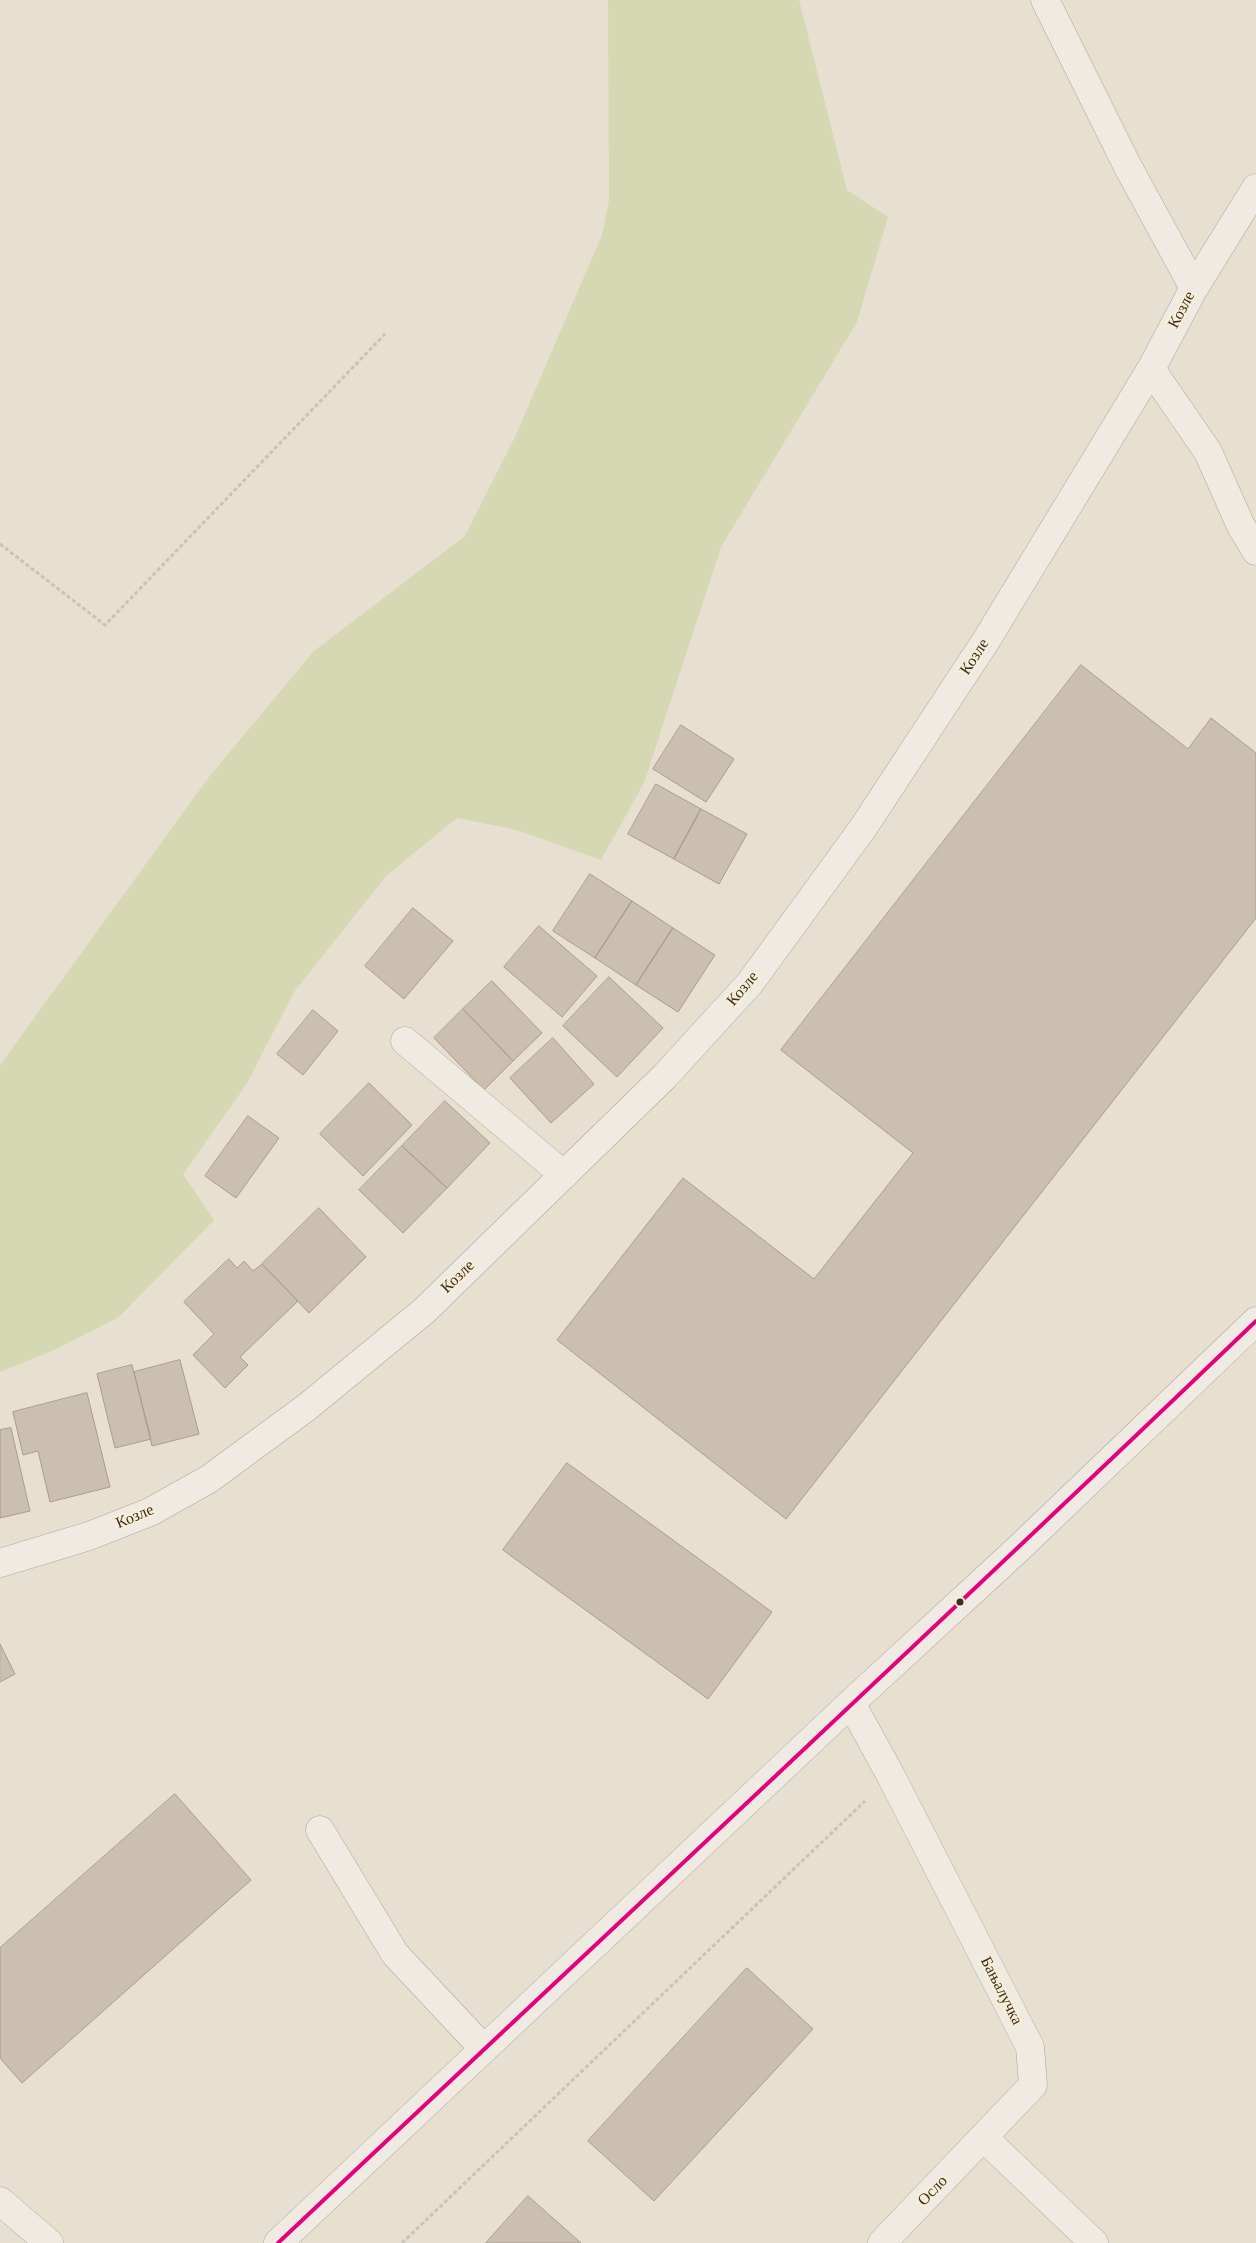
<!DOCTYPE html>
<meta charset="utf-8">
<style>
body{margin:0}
canvas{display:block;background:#e7e0d1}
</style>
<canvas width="1256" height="2243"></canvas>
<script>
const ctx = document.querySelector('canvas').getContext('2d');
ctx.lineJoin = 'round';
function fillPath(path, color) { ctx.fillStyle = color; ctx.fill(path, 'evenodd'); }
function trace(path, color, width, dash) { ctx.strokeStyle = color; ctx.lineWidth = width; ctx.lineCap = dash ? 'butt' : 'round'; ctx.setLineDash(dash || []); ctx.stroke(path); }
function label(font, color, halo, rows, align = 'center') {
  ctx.font = font + ' "Times New Roman",serif'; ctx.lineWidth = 5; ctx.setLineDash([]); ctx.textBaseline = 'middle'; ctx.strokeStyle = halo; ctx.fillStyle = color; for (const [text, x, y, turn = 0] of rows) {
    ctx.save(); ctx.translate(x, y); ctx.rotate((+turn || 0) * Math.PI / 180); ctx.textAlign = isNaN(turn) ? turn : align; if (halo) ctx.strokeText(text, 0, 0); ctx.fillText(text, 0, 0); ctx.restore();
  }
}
fillPath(new Path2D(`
 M608,0H799L847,190L888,217L857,322L721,547L644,783L601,860L517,830L457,818L387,875L294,992L246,1085L183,1174L214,1220L119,1317L52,1351L0,1372V1065L209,777L314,651L465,536L514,439L602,235L609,200Z`), '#d6d7b3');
const building = new Path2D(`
 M1081,665L1188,749L1211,718L1256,753V918L786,1519L557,1340L683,1178L814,1279L913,1153L781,1050Z
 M681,725L734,759L706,802L653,769Z
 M656,784L701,809L674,859L628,834Z
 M701,809L747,834L719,884L674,859Z
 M590,874L632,901L595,958L553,931Z
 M632,901L673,928L636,985L595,958Z
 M413,908L453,941L404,999L365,966Z
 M539,926L597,976L562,1017L504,967Z
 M673,928L715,955L678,1012L636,985Z
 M609,977L663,1028L617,1077L563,1026Z
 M492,981L542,1033L513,1061L463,1009Z
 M463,1009L513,1061L484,1090L434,1038Z
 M313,1010L338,1031L303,1075L277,1054Z
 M553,1038L594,1084L551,1123L510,1078Z
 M369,1083L412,1125L363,1176L320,1134Z
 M445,1101L490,1143L447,1188L402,1146Z
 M248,1116L279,1138L236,1198L205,1176Z
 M402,1146L447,1188L403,1233L359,1190Z
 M319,1208L366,1257L309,1313L262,1264Z
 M229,1259L237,1268L244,1261L253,1271L262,1264L298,1301L240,1357L248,1365L225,1388L193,1355L214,1334L184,1302Z
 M180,1360L199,1434L152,1446L134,1372Z
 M132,1365L151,1439L115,1448L97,1374Z
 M87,1393L110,1487L50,1502L38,1451L23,1455L13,1412Z
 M11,1428L30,1511L0,1518V1430Z
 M567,1463L772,1612L708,1699L503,1550Z
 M0,1644L15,1674L0,1682Z
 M175,1794L251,1880L22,2083L0,2058V1948Z
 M747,1968L813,2029L654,2201L588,2141Z
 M528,2196L581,2243H486Z`);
fillPath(building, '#cbbfb2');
trace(building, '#a89c90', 1);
const minor = new Path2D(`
 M1045,0L1128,167L1194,288
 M1151,369L1208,452L1241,526L1256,551
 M405,1041L564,1175
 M0,1563L89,1536L150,1512L209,1479L307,1407L424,1311L665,1076L750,983L863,828L987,639L1151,369L1194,288L1256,188
 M851,1703L891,1776L1030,2047L1033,2085L882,2243
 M320,1830L395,1954L484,2049
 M984,2138L1094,2243
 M0,2201L49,2243
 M278,2243L851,1703L1017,1550L1256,1321`);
trace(minor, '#ada599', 29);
trace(new Path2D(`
 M0,544L105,625L385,334
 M402,2243L865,1801`), '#c8c2b9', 3, [4, 2.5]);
trace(minor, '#efebe3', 28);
trace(new Path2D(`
 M278,2243C604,1936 933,1631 1256,1321`), '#e5007d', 4);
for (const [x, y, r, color] of [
 [960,1602,4.5,"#3d2e20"]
]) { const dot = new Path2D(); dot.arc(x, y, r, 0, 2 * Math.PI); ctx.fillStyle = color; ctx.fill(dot); trace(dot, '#f7eed8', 2); }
label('16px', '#3d2e20', '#f7eed8', [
 ["Козле",1182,310,-62],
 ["Козле",975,657,-57],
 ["Козле",743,989,-50],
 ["Козле",458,1277,-44],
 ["Козле",135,1517,-23],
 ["Бањалучка",1001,1991,63],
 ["Осло",933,2191,-46]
]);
</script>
